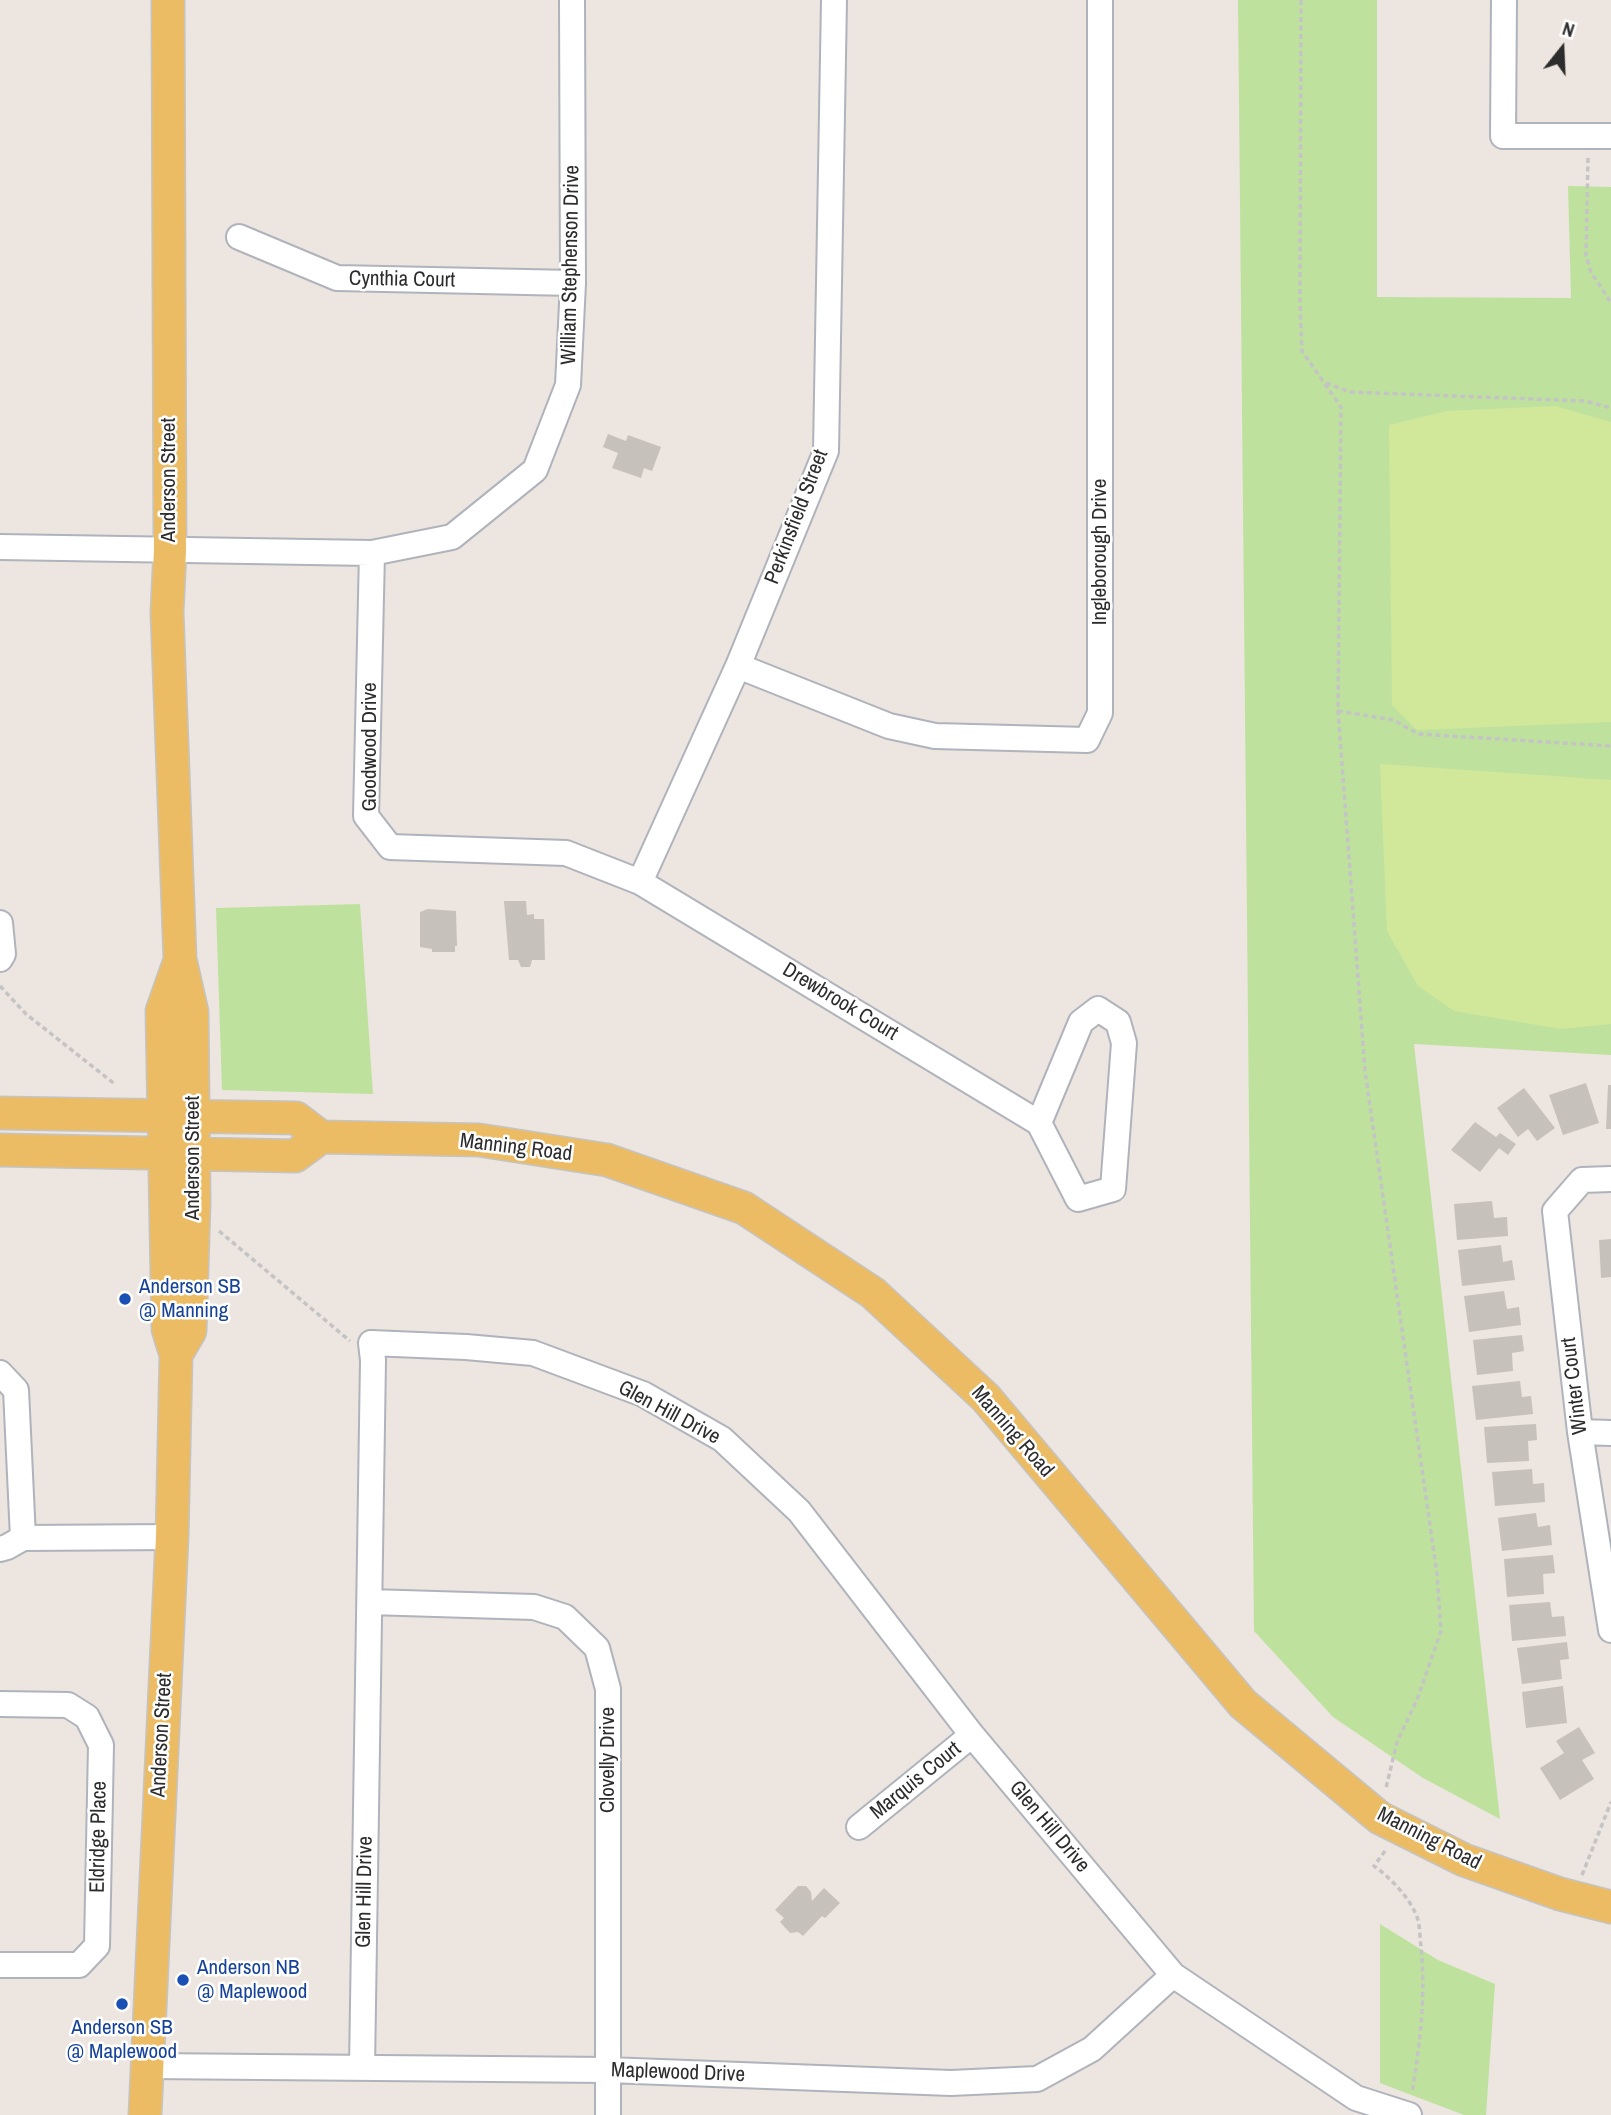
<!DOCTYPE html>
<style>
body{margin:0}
#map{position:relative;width:1611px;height:2115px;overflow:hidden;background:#ede5df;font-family:"Archivo Narrow",sans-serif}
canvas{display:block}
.north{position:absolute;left:1527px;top:14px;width:70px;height:70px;-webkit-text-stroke:5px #fff;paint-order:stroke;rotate:18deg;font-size:19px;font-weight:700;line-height:28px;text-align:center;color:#2c2c2c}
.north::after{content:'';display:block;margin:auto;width:24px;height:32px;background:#2c2c2c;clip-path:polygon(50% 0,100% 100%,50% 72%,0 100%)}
</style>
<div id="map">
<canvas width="1611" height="2115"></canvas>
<div class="north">N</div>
</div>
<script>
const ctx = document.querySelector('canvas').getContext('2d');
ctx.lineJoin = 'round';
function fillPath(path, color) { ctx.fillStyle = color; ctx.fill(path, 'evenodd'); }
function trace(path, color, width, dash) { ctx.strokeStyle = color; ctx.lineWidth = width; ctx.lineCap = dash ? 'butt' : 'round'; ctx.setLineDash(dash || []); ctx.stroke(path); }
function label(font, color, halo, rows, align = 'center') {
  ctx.font = font + ' "Archivo Narrow",sans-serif'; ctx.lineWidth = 5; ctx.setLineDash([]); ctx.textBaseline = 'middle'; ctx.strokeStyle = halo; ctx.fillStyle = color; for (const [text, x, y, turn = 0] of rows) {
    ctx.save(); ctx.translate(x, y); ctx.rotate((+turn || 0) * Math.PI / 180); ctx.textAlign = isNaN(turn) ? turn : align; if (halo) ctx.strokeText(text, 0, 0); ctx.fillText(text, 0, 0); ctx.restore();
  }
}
fillPath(new Path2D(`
 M1238,0H1377V297L1571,298L1568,186L1611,187V1055L1414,1044L1500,1819L1423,1778L1333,1717L1254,1631Z
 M360,904L373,1094L222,1090L216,908Z
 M1380,1924L1438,1960L1495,1984L1486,2115H1464L1380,2083Z`), '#bee29e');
fillPath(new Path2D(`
 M1555,406L1611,422V722L1417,730L1392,705L1389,425L1447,411Z
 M1380,764L1611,780V1024L1561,1029L1454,1011L1418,986L1387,931Z`), '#d1e89a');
fillPath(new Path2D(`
 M608,434L626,441L628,435L661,447L652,471L644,468L641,478L612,468L618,453L603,447Z
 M504,901H526L527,915L534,914V919H544L545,960H532L530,967H521L518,960H509Z
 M428,909L456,911L457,946H455V952H432V949L420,947V912Z
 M1586,1083L1599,1123L1563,1135L1549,1095Z
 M1608,1085H1611V1129H1606Z
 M1524,1088L1555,1128L1537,1141L1528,1129L1518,1137L1497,1108Z
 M1475,1122L1496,1137L1500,1133L1516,1144L1508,1155L1499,1148L1480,1172L1451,1150Z
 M1492,1201L1494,1218L1507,1217L1508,1236L1457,1240L1454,1204Z
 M1611,1239V1277L1601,1278L1599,1240Z
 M1501,1245L1503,1262L1512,1260L1515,1280L1462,1286L1458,1250Z
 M1504,1291L1507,1309L1519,1307L1521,1325L1469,1332L1464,1296Z
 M1522,1335L1524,1351L1512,1353L1513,1371L1477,1375L1473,1340Z
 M1520,1381L1522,1397L1531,1396L1533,1414L1476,1420L1472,1386Z
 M1536,1424L1537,1440L1528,1441L1529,1461L1487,1463L1484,1427Z
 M1532,1469L1533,1484L1544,1483L1545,1502L1495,1506L1492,1472Z
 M1536,1513L1538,1527L1550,1525L1552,1545L1502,1551L1498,1518Z
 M1553,1555L1555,1573L1543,1574L1544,1594L1507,1597L1504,1559Z
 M1550,1602L1552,1617L1564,1616L1566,1636L1512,1641L1509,1605Z
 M1567,1642L1569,1659L1560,1660L1562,1679L1522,1684L1517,1648Z
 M1563,1686L1567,1723L1526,1728L1522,1692Z
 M1579,1727L1595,1753L1582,1760L1594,1779L1560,1800L1540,1768L1564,1753L1556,1741Z
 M798,1886H806L811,1892L812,1901L824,1888L840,1903L825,1918L822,1916L803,1936L798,1932L790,1933L780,1922L784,1918L775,1910Z`), '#c6c1bb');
const minor = new Path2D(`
 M1504,0L1503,136H1611
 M239,237L337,278L573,283
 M0,547L372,553L452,537L535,470L568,385L573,283L572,0
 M372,553L366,816L390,847L566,853L640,882L1039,1123L1078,1199L1113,1189L1124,1043L1118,1022L1098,1009L1081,1022L1039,1123
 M738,666L889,726L935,736L1087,740L1100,713V0
 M640,882L738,666L826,451L834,0
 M0,923L3,954L0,959
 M1611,1179L1582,1180L1555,1211L1580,1432L1611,1630
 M0,1373L16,1390L23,1538L172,1537
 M1580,1432L1611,1433
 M0,1549L7,1547L23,1538
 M370,1602L534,1607L565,1617L597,1648L608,1689V2115
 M0,1704L68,1705L87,1717L101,1745L97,1946L79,1965H0
 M859,1827L972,1735
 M146,2066L608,2070L951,2083L1037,2079L1092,2049L1173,1975
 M362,2068L373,1360L371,1343L466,1347L533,1353L643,1394L722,1439L799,1511L972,1735L1173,1975L1356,2098L1409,2115`);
const major = new Path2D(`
 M168,0L170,550L167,612L180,959L192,1012L194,1202L190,1331L176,1355
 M0,1113L296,1118L321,1137L479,1140L607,1160L744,1208L873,1293L986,1398L1243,1704L1380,1818L1464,1860L1560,1894L1611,1907
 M0,1150L295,1156L321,1137
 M145,2115L172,1537L176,1355L168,1329L162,1011L180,960`);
trace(minor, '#afb3bc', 28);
trace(major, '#c4c4c4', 35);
trace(new Path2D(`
 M1301,0L1300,303L1302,351L1341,407L1338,711L1365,1071L1437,1574L1441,1631L1417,1700L1397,1742L1386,1788
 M1588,158L1586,256L1591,272L1611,303
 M1326,383L1350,392L1585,401L1611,408
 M1338,711L1394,720L1418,734L1611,746
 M0,986L26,1014L116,1085
 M219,1231L350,1341
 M1385,1851L1374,1866C1391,1878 1412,1900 1418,1920C1420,1929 1420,1939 1421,1947C1426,1997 1420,2044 1412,2093
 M1582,1875L1611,1802`), '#c4c4c4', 3.5, [5, 3.5]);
trace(minor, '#fff', 24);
trace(major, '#ecbc65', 32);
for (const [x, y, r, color] of [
 [125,1299,7,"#1a4fb4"],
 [183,1980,7,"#1a4fb4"],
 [122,2004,7,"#1a4fb4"]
]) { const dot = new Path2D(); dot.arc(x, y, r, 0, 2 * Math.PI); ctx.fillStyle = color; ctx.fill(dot); trace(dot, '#fff', 2.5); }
label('21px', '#2c2c2c', '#fff', [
 ["William Stephenson Drive",571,265,-89],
 ["Cynthia Court",402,280,1],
 ["Anderson Street",169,480,-90],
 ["Perkinsfield Street",797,517,-69],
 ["Ingleborough Drive",1100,552,-90],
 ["Goodwood Drive",370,747,-90],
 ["Drewbrook Court",840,1002,31],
 ["Manning Road",516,1148,7],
 ["Anderson Street",193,1158,-90],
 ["Winter Court",1575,1386,-97],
 ["Glen Hill Drive",669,1413,28],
 ["Manning Road",1012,1432,49],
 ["Anderson Street",162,1735,-87],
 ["Clovelly Drive",608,1760,-90],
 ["Marquis Court",916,1781,-39],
 ["Glen Hill Drive",1049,1827,50],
 ["Eldridge Place",99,1837,-89],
 ["Manning Road",1429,1839,27],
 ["Glen Hill Drive",365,1892,-89],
 ["Maplewood Drive",678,2073,2]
]);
label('21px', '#164399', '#fff', [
 ["Anderson SB",139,1287],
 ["@ Manning",139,1311],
 ["Anderson NB",197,1968],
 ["@ Maplewood",197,1992],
 ["Anderson SB",122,2028,"center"],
 ["@ Maplewood",122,2052,"center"]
], 'left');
</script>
